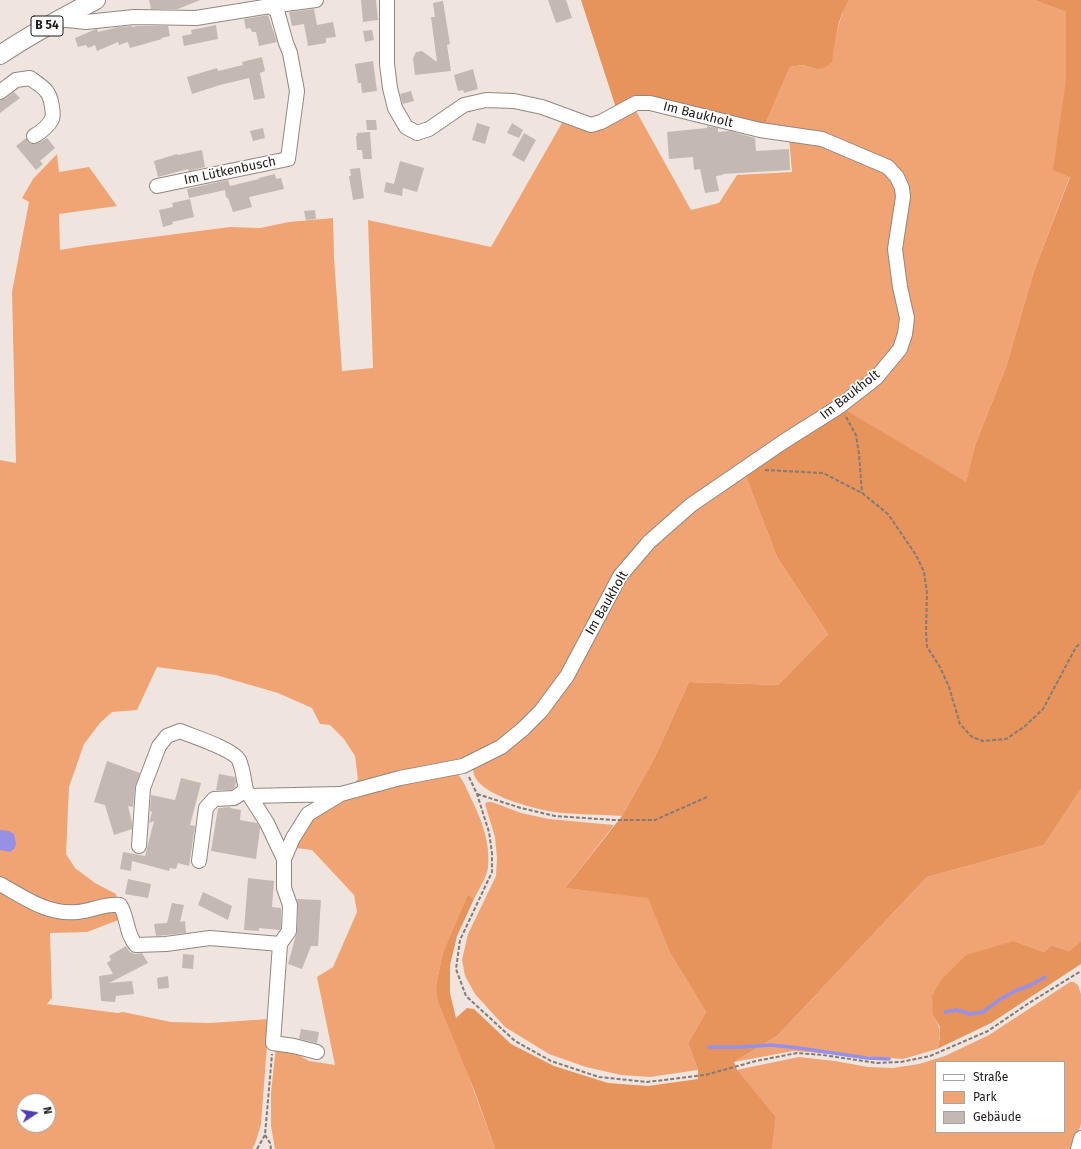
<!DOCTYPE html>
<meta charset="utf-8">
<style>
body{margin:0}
#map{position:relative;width:1081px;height:1149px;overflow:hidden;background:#f0e5de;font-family:"Fira Sans",sans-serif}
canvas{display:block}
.legend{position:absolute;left:935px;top:1061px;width:130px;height:72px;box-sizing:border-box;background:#fff;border:1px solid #a5a3a3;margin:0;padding:5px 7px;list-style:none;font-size:12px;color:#1e1a18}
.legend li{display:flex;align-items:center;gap:8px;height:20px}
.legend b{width:20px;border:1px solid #a5a3a3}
.north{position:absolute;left:16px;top:1093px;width:40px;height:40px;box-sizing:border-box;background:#fff;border:1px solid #a5a3a3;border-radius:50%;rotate:78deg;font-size:11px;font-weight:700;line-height:16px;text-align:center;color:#1e1a18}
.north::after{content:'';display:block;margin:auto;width:14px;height:18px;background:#523bb3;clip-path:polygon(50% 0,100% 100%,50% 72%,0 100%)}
</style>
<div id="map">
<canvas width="1081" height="1149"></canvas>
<ul class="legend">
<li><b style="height:5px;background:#fff"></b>Straße</li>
<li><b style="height:11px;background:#f0a473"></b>Park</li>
<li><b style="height:11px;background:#c3b8b2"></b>Gebäude</li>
</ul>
<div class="north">N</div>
</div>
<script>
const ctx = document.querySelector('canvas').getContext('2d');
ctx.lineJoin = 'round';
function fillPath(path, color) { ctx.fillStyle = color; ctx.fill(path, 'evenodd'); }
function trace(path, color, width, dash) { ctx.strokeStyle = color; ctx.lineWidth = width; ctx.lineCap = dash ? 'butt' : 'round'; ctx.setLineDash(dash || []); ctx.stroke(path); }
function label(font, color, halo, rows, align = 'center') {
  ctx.font = font + ' "Fira Sans",sans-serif'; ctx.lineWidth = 3.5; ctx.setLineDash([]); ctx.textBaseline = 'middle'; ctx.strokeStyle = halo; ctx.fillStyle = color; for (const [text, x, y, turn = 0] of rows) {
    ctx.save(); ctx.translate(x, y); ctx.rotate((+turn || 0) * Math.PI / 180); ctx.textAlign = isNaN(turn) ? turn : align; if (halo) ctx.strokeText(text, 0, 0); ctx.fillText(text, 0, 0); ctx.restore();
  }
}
fillPath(new Path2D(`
 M849,0H1034L1066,12V80L1070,176L1034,271L1006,367L975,445L966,483L848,411L846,407L904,351L899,256L900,172L765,125L790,67L803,65L816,69L835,37L844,8Z
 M635,109L691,210L719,203L737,175L792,172L789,138L821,144L884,170L896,187L902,321L895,347L873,374L638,546L569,664L545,700L503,739L473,755L350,788L358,779L355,756L344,739L330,725L320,724L312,708L278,693L216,675L157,667L137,710L112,712L100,723L84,744L69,787L66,854L75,868L95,883L116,894L117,899L61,909L0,879V460L16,463L12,292L29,202L22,198L33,179L57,154L59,172L89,167L117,206L59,214L60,250L84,246L230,227L260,228L289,222L333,218L334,257L342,371L373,368L368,220L491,247L563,121L588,130Z
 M745,474L777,557L828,634L778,685L689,682L655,757L622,816C599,814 576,815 554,812C536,809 465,793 474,765L529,730L622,581L654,542L692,511Z
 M454,771C462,777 465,785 469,794C480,816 491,842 488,868C487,876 478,891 474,899L468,896L443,952L436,985L495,1149H275L271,1126V1093L276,1046L292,1051L309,1061L335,1065L317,977L333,967L357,912L354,895L312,850L296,848L303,832L317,815L333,804L399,782Z
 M1081,789V941L1069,951L1051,945L1044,952L1014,941L933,1015C941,1029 942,1033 937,1049L903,1059L793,1051L734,1062L777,1036L927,877L1044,845Z
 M487,802H492L521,813L549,819L614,825L565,888L648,897L669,951L706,1012L688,1043L698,1070L650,1077L621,1075L586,1067L549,1054L505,1027L475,994L465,976L462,960L468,934L496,876L497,858L495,837L485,804Z
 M0,889L48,913L115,909L121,919L87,932L50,933L52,998L47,1004L118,1013L123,1012L171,1022L210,1023L269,1019L261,1124L255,1144L252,1149H0ZM24,1101H48V1125H24Z
 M1070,982H1074L1078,985L1081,994V1124L1073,1149H772L776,1117L736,1070L799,1057L835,1061L868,1067L893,1068L919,1064L945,1056L989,1035ZM936,1062H1064V1132H936Z`), '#f0a473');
fillPath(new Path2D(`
 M581,0H849C837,19 835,40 832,62L824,68L816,69L803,65L790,67L765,125L646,97L616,108Z
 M1034,0H1081V789L1044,845L927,877L777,1036L734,1062L737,1070L776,1117L772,1149H495L475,1092L438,1001L436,985L443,952L468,895L474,899L457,936L450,965V993L456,1018L467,1008L474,1009L511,1044L554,1066L608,1083L648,1086L698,1079V1070L688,1043L706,1012L669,951L648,898L565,888L622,816L655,757L689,682L778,685L828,634L777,557L745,474L846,407L848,411L966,482L975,445L1006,367L1034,271L1070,177L1053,170L1066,80V12Z
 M1014,941L1044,952L1051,945L1069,951L1081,941V964L991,1023L937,1049L940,1038V1027L933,1015L932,996L942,979L966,955Z`), '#e6935c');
fillPath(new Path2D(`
 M0,830L9,831L14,834L16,843L15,848L10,852L0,850Z`), '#9691e6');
trace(new Path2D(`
 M945,1012L957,1010L970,1014L983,1012L999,1000L1015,991L1031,985L1045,977
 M709,1047H741L771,1045L799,1048L867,1058L889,1059`), '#9691e6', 3.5);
fillPath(new Path2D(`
 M149,0H200L178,9H151Z
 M361,0H376L378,20L363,22Z
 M548,0H566L572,18L556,23Z
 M443,1L450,44L447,45L451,71L415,75L413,58L416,52L422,51L437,62L431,17H435L433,3Z
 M314,9L317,25L333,22L336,37L326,38V43L308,46L304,24L292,26L289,12Z
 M268,15L277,42L259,46L256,32H252L250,28L246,29L244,19Z
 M216,25L218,39L184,46L182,36L192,34L191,30Z
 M132,26V27L138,26H168L170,36L161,38L162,39L130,48L128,42L119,45L118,42L97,51L95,45L88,48L86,45L78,47L75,38L96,29H97L98,32L118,27Z
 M372,30L374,40L365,42L363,31Z
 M262,57L265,71L260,73L265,98L254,100L249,78L220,85L192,94L187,77L217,68L218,71L243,65L242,62Z
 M373,61L377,91L362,93L361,83H358L355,64Z
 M473,69L478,89L464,93L463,90L458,91L454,75Z
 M411,91L414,101L403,104L400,94Z
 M14,92L20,98L0,113V100L5,99Z
 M366,120H376L377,130H367Z
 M477,123L490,127L485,144L472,140Z
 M512,123L523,130L519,138L507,133Z
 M707,126L718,128V132L730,131L755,138L756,151L789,149L790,170L722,174L723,175L716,176L719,191L705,193L700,169L694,170L693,157L669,159L667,132L707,128Z
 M263,128L265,138L253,141L250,131Z
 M370,132L372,159H363L362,150H357L356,136H357V133Z
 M524,133L536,140L524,162L512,155Z
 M26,138L30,143L34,144L38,143L47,138L55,148L40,161L43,164L36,170L16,146Z
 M202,150L205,167L189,171L188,169L158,177L154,161L177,154L178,155Z
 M400,161L424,168L417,192L403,188L402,196L384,192L386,182L394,184Z
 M360,168L364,198L353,200L349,176H351L350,169Z
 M275,174L276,179L281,178L284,189L249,197L252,207L233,212L228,198L226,197L225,190L189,198L187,189L228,180L230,186L259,179V178Z
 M190,199L194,217L172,222L173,224L163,227L159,210L173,207L172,203Z
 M315,210L316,219L306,220L304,211Z
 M107,761L140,773L135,787L133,807L128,806L132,822V829L114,835L105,805L94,802Z
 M219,774L235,777L236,782L235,787L231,790H216Z
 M181,778L201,783L190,825L195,826L189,866L178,863L176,869L170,868L169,871L132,861L131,871L120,869L123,852L145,856L154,821L149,823L152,812L150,811L151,795L175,800Z
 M230,807V808L241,810L240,820L257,823L260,827V829L256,859L211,851L218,808Z
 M248,878L274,881L272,907L281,908V928L280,930L259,928V931L244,930Z
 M128,879L151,884L148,898L125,894Z
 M203,892L232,906L228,920L198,905Z
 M297,899L321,900L318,946H311L302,969L288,964L297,931L298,905Z
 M172,903L184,905L180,922L185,921L186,933L156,936L154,924L167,923Z
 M126,946L130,952L135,954L142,953L148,963L109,983L132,981L134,994L116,996L115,1002L101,1001L99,976L113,974L107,963L111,960L109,956Z
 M183,954L194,955L193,969L182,968Z
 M168,976L169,988L158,989L157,978Z
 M301,1029L319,1032L317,1043L299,1039Z`), '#c3b8b2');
const minor = new Path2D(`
 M270,6L316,0
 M58,19L86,22L134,17L196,18L270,6L277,11L286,43L290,53L297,91L288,159L157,186
 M0,92L16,80L30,78C35,82 43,86 47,92C51,97 54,113 52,119C48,127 41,132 34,136
 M250,796L339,794
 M139,846L143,788L159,746L167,736L180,731C192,736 233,749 239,760C243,769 244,781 246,790
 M199,861L206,808L214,799L234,798L246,790L267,823L284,859
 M0,884C25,898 48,915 77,912C92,911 106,903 120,905C128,918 126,934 136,945L166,944L210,938L280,944
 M317,1052L294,1046L273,1043L280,944L289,931L290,905L284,888V859L293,838L308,814L341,794L400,778L463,766L501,747L523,729L541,711L567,676L620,576L649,542L691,505L783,442L840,406L876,378L900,349L905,334L907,318L900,287L895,249L903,197L902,188L897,177L888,167L822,139L760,130L650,103H636L601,122L591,125L542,107L514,101L486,100L464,105L429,129L417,133L406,127L395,108L390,88L387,64V0
 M1078,1149L1081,1138`);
const major = new Path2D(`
 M0,55C31,34 63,17 96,0`);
trace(minor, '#918781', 16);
trace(major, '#918781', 20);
trace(new Path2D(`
 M846,417L856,435L859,454L862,493
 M765,470L823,473L862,493L888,514L916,555L924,572L927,593L926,632L927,647L940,667L949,687L960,724L972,737L983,741L1006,739L1024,727L1043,709L1076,647L1081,643
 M469,777L477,794L489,832L492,853V872L460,940L456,969L466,996L515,1041L551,1061L599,1077L647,1082L705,1075L756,1061L797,1053L823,1055L877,1063L901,1062L930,1056L988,1031L1029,1003L1081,971
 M477,794L521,808L555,816L613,820H655L707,797
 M265,1135L270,1143L271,1149
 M257,1149L265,1135L272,1054`), '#827b76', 2, [4, 2]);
trace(minor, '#fff', 14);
trace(major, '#fff', 18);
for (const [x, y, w] of [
 [47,26,32]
]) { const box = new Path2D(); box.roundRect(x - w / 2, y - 10, w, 20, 3); ctx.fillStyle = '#fff'; ctx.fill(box); trace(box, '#1e1a18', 1); }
label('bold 12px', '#1e1a18', null, [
 ["B 54",47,26]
]);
label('13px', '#1e1a18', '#fff', [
 ["Im Baukholt",698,115,14],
 ["Im Lütkenbusch",230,171,-12],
 ["Im Baukholt",850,395,-38],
 ["Im Baukholt",607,603,-60]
]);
</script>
